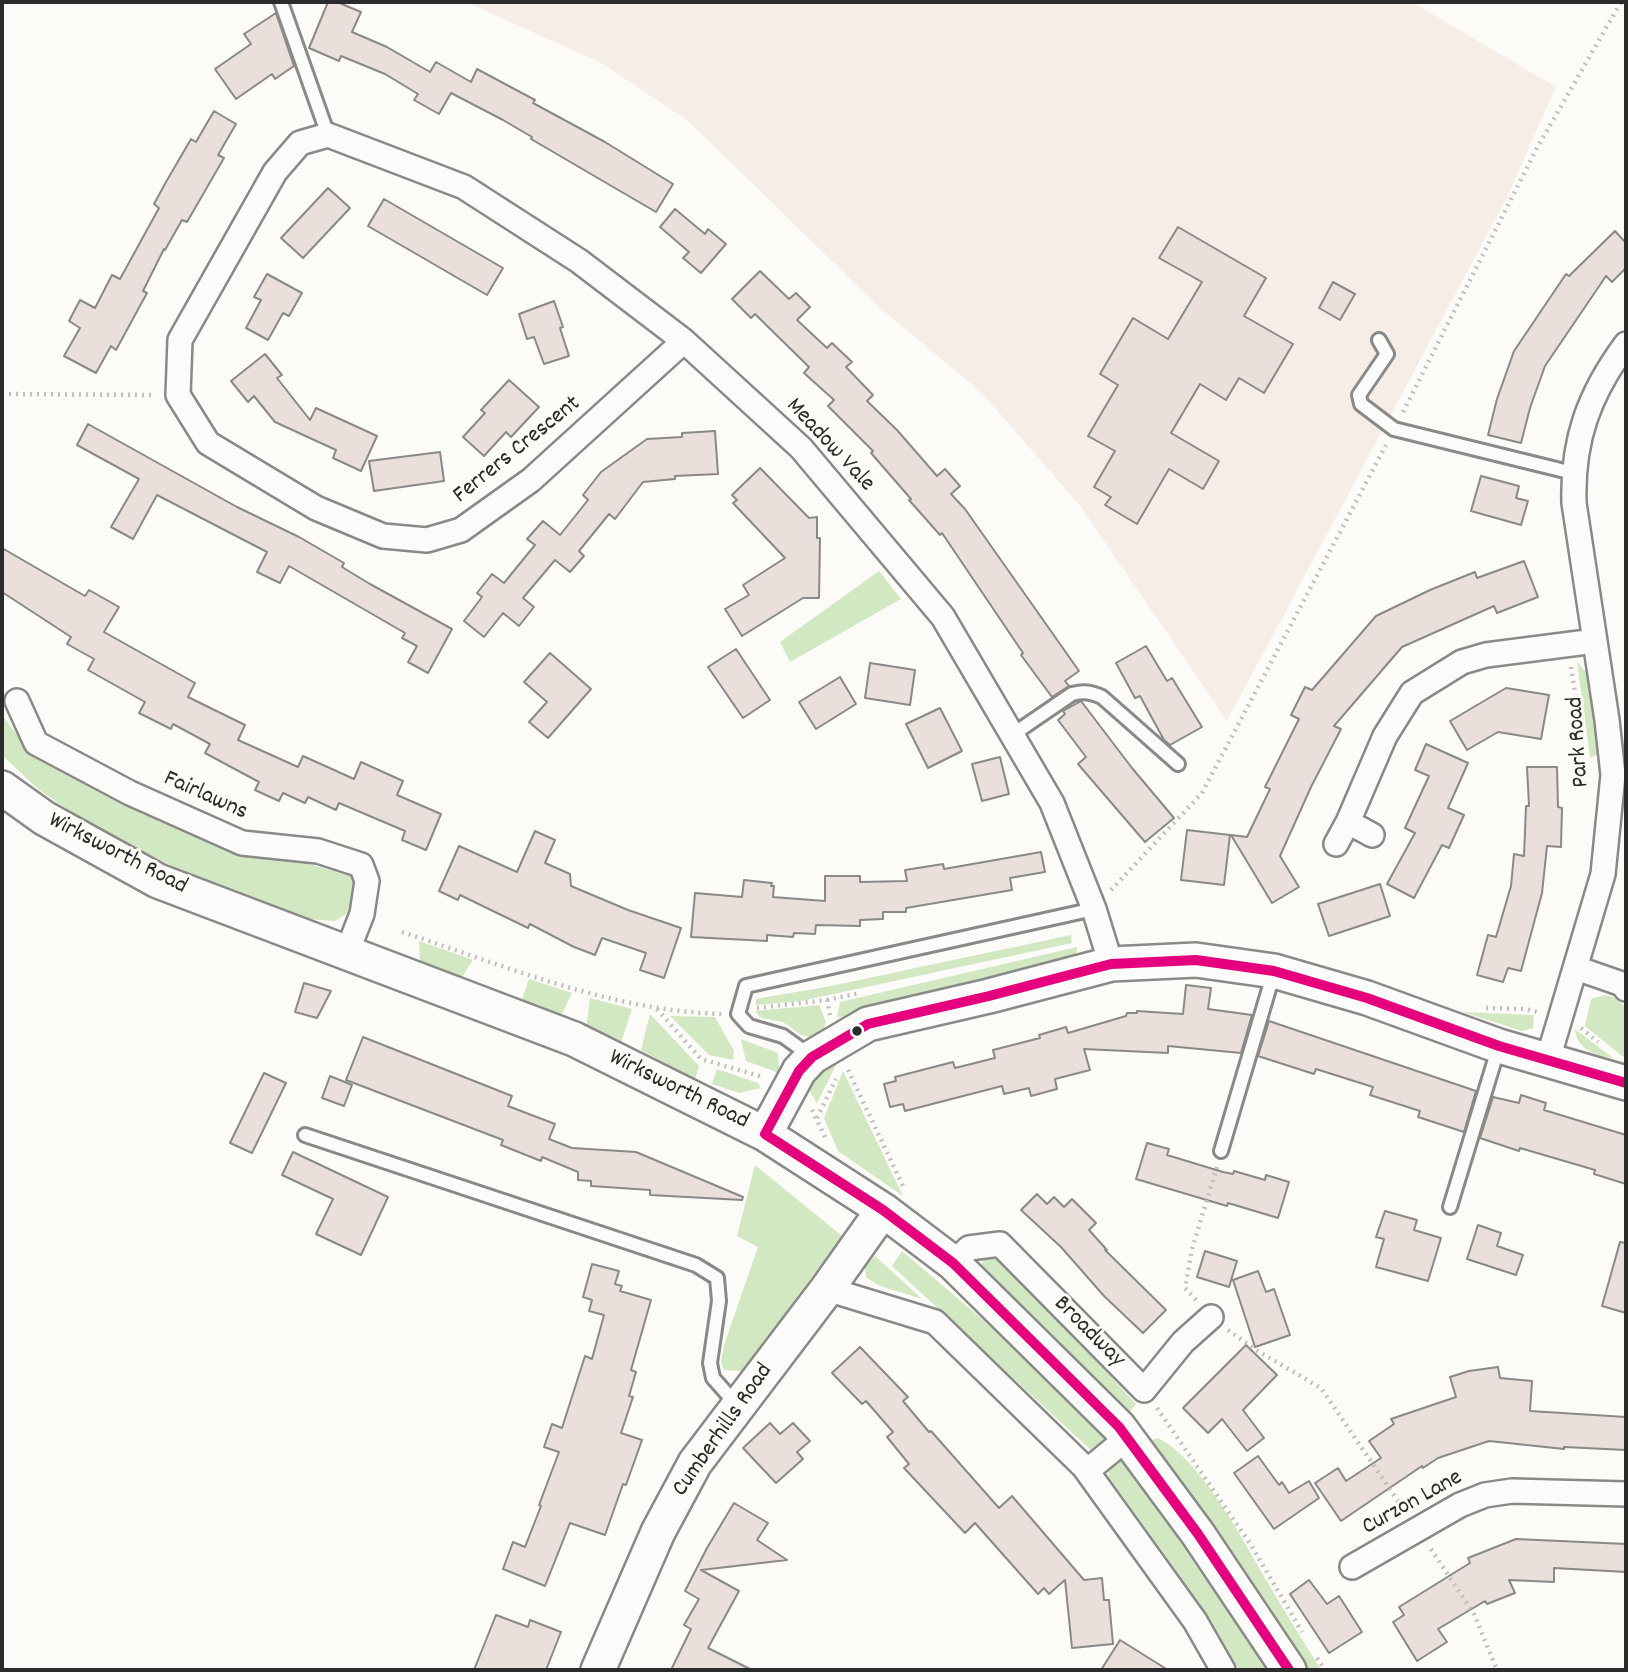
<!DOCTYPE html>
<style>
body{margin:0}
#map{position:relative;width:1628px;height:1672px;overflow:hidden;background:#fcfbf8;font-family:Dekko,sans-serif}
canvas{display:block}
.frame{position:absolute;inset:0;border:4px solid #2b2b2b;pointer-events:none}
</style>
<div id="map">
<canvas width="1628" height="1672"></canvas>
<div class="frame"></div>
</div>
<script>
const ctx = document.querySelector('canvas').getContext('2d');
ctx.lineJoin = 'round';
function fillPath(path, color) { ctx.fillStyle = color; ctx.fill(path, 'evenodd'); }
function trace(path, color, width, dash) { ctx.strokeStyle = color; ctx.lineWidth = width; ctx.lineCap = dash ? 'butt' : 'round'; ctx.setLineDash(dash || []); ctx.stroke(path); }
function label(font, color, halo, rows, align = 'center') {
  ctx.font = font + ' Dekko,sans-serif'; ctx.lineWidth = 6; ctx.setLineDash([]); ctx.textBaseline = 'middle'; ctx.strokeStyle = halo; ctx.fillStyle = color; for (const [text, x, y, turn = 0] of rows) {
    ctx.save(); ctx.translate(x, y); ctx.rotate((+turn || 0) * Math.PI / 180); ctx.textAlign = isNaN(turn) ? turn : align; if (halo) ctx.strokeText(text, 0, 0); ctx.fillText(text, 0, 0); ctx.restore();
  }
}
fillPath(new Path2D(`
 M466,2H1412L1556,87L1506,199L1227,721L1081,507L982,393L880,308L688,121L601,63Z`), '#f7ede7');
fillPath(new Path2D(`
 M879,571L901,599L790,662L780,642Z
 M1577,662L1586,672L1599,755L1590,757Z
 M2,715L28,749L149,815L224,848L288,858L351,876L357,894L351,911L335,921L304,919L184,872L89,824L38,789L2,755Z
 M1071,935L1072,943L801,1001L756,1005V999L831,986Z
 M419,941L473,960L462,977L420,962Z
 M1077,947L1076,955L837,1018L840,1002Z
 M529,979L572,993L560,1018L521,1003Z
 M1605,995L1617,998L1626,1008V1057L1622,1056L1585,1026L1591,999Z
 M590,998L632,1009L621,1043L586,1029Z
 M819,1005L826,1022L823,1031L813,1038L801,1035L783,1022L761,1018L755,1011Z
 M1463,1012L1534,1015L1533,1028L1522,1031Z
 M650,1014L699,1066L695,1080L641,1050Z
 M670,1016L715,1017L734,1051L733,1060L709,1055Z
 M1575,1029L1613,1058C1595,1055 1577,1050 1575,1029Z
 M741,1039L778,1053L779,1073L746,1061Z
 M838,1061L817,1103L807,1087L824,1066Z
 M717,1069L758,1083L761,1088L739,1093L712,1084Z
 M843,1071L903,1196L838,1151L824,1118Z
 M755,1165L842,1236L742,1371L724,1370L721,1362L724,1345L758,1247L737,1236Z
 M902,1251L975,1313L1089,1415L1108,1438L1104,1450L1094,1453L892,1266Z
 M875,1256L922,1299L880,1286L866,1277L865,1266Z
 M994,1256L1012,1269L1136,1404L1129,1413L984,1272L981,1266L985,1257Z
 M1158,1438C1201,1459 1244,1542 1268,1583C1285,1612 1303,1641 1321,1670H1302L1208,1519L1149,1441Z
 M1121,1455L1234,1610L1267,1670H1239L1208,1615L1109,1477L1107,1465Z`), '#d1e8c2');
const building = new Path2D(`
 M328,2H337L361,12L352,32L387,47L430,72L436,62L471,82L477,69L535,100L533,103L605,142L673,184L656,212L531,139L532,137L503,120L451,93L439,114L414,100L418,94L385,74L341,56L339,61L309,48Z
 M276,13L294,66L275,79L272,74L236,99L215,69L251,44L244,34Z
 M214,111L236,124L218,155L224,158L187,222L182,220L165,250L164,249L143,291L147,293L116,350L111,346L96,373L64,356L80,328L69,321L80,300L95,308L112,275L120,279L159,208L154,204L166,182L191,139L196,142Z
 M328,188L350,208L303,258L281,238Z
 M384,199L503,268L487,295L368,226Z
 M675,209L705,234L708,229L726,244L701,273L683,258L689,252L660,227Z
 M1178,227L1266,278L1244,316L1293,344L1264,393L1239,378L1226,400L1200,384L1171,433L1219,461L1203,489L1169,469L1137,524L1105,505L1111,497L1094,487L1115,451L1088,436L1118,385L1100,374L1133,318L1168,339L1202,282L1159,258Z
 M1615,231L1626,243V268L1612,282L1606,276L1545,366L1530,408L1521,443L1488,435L1497,399L1514,351L1566,274L1569,276Z
 M760,271L789,299L796,293L810,307L797,320L827,348L832,343L852,362L846,367L873,395L867,401L897,430L937,476L945,469L960,486L951,494L965,509L1079,671L1065,681L1069,686L1052,697L1021,655L1023,653L942,533L940,535L909,500L911,499L871,453L873,451L828,406L834,400L804,373L809,367L755,314L751,318L732,299Z
 M267,274L302,293L289,316L283,313L268,340L246,328L261,300L254,297Z
 M1333,282L1355,294L1340,320L1319,308Z
 M554,301L563,327L560,328L569,356L544,364L534,337L527,339L519,314Z
 M265,354L282,375L277,378L310,420L316,408L377,436L361,471L333,458L336,450L275,422L254,396L248,402L231,381Z
 M509,380L539,407L511,437L506,432L484,456L463,437L485,413L481,410Z
 M88,424L237,507L299,537L344,563L342,567L370,584L452,629L428,673L408,662L417,646L402,638L405,633L289,566L280,583L257,572L267,552L157,495L133,539L111,527L139,479L77,445Z
 M715,431L718,474L675,476V479L643,482L615,519L609,514L579,551L584,556L570,572L555,560L523,598L534,607L519,626L503,613L484,637L464,621L482,597L477,593L492,574L504,583L535,545L527,539L543,521L560,535L588,500L583,495L601,472L647,439L682,437V433Z
 M440,452L444,481L374,491L369,461Z
 M760,468L809,518L817,517V538H820L819,598H803L742,636L725,609L749,595L743,585L785,558L733,503L737,500L732,495Z
 M1481,476L1519,486L1516,498L1528,501L1521,525L1471,511Z
 M2,548L85,596L89,590L119,607L104,632L195,683L188,697L245,725L238,740L298,767L303,756L354,779L361,762L403,781L397,795L441,814L426,850L402,840L405,831L339,803L336,810L308,797L305,803L283,793L279,801L255,790L259,782L205,753L210,744L173,724L171,729L139,713L145,702L88,670L94,659L67,644L71,637L2,592Z
 M1524,561L1538,597L1497,613L1494,606L1402,647L1334,726L1341,729L1311,787L1280,856L1299,887L1272,903L1231,835L1247,837L1270,789L1265,787L1299,719L1291,715L1305,687L1312,690L1376,616L1430,590L1475,572L1477,578Z
 M1146,646L1167,681L1172,678L1202,727L1170,745L1164,740L1140,696L1135,698L1116,663Z
 M736,649L770,700L743,718L708,667Z
 M550,653L591,689L548,738L529,722L547,702L524,682Z
 M870,663L915,670L910,705L865,698Z
 M840,677L856,704L816,729L799,702Z
 M1506,688L1549,695L1541,739L1498,732L1467,750L1450,721Z
 M1081,701L1132,768L1174,818L1145,842L1078,764L1086,757L1058,720L1065,714L1063,711Z
 M940,708L962,751L928,768L906,724Z
 M1426,744L1468,763L1448,808L1464,815L1449,848L1442,845L1414,898L1387,884L1415,833L1405,828L1429,776L1415,770Z
 M1000,757L1009,794L982,801L972,764Z
 M1527,767H1557L1558,807L1562,808L1561,847L1547,846L1542,893L1521,971L1508,968L1503,982L1477,975L1488,935L1496,937L1511,886L1514,854L1524,856L1526,806H1529Z
 M1187,830L1230,835L1224,885L1181,880Z
 M535,831L555,840L545,863L570,874L571,886L628,910L681,928L664,978L640,970L646,953L602,938L595,955L574,947L530,924L528,928L460,895L458,900L439,891L459,846L517,872Z
 M1041,852L1045,872L1010,878L1012,890L906,908V912H883V919L860,920V926L816,925L815,934L794,933L793,937L767,935V941L691,937L695,893L742,897L744,880L772,883L771,886H774L773,897L825,901V876H860V882L907,881L905,870L943,864L944,869Z
 M1380,884L1390,916L1329,936L1318,904Z
 M304,983L331,991L317,1018L295,1012Z
 M1186,985L1211,988L1208,1009L1252,1015L1241,1053L1168,1046V1053L1084,1049L1090,1070L1055,1079L1057,1089L1031,1096L1029,1088L1004,1094L1002,1086L905,1111L903,1104L890,1107L884,1084L896,1081L895,1077L953,1062L955,1068L995,1058L993,1050L1040,1038L1039,1035L1066,1027L1068,1033L1126,1016L1127,1013H1137V1011L1183,1014Z
 M1269,1021L1476,1091L1464,1132L1418,1117L1420,1111L1370,1095L1373,1087L1316,1069L1314,1074L1258,1056Z
 M363,1037L512,1096L508,1106L555,1124L549,1139L572,1148L636,1152L743,1197L742,1200L650,1195V1190L591,1186V1181L578,1180V1172L542,1157L541,1161L501,1145L503,1140L346,1080Z
 M264,1073L286,1083L252,1153L230,1143Z
 M330,1076L352,1085L344,1106L322,1098Z
 M1521,1095L1546,1103L1544,1110L1626,1135V1184L1594,1174L1595,1170L1520,1148L1519,1151L1480,1138L1493,1097L1519,1103Z
 M1147,1143L1169,1149L1167,1155L1223,1172L1233,1174L1234,1171L1265,1180L1266,1175L1289,1182L1278,1218L1228,1203L1227,1206L1136,1179Z
 M293,1152L388,1197L361,1255L316,1234L333,1199L282,1175Z
 M1037,1194L1047,1204L1054,1197L1064,1207L1072,1199L1096,1223L1089,1230L1107,1250H1105L1166,1310L1143,1333L1104,1296L1061,1247L1021,1210Z
 M1385,1211L1417,1220L1414,1230L1441,1238L1428,1281L1376,1267L1384,1239L1376,1237Z
 M1478,1225L1501,1233L1497,1246L1523,1255L1516,1275L1467,1259Z
 M1620,1242L1626,1243V1313L1602,1306Z
 M1205,1251L1237,1261L1229,1287L1197,1277Z
 M592,1264L619,1271L615,1284L622,1286L620,1291L651,1300L631,1370L636,1372L629,1396L633,1397L621,1433L642,1440L626,1485L623,1484L605,1535L570,1523L545,1586L503,1569L513,1542L525,1547L541,1506L539,1505L559,1452L544,1447L552,1424L562,1428L585,1356L592,1359L604,1315L589,1311L592,1300L583,1297Z
 M1258,1271L1266,1292L1274,1289L1290,1335L1255,1347L1233,1280Z
 M1246,1345L1277,1375L1243,1410L1264,1438L1247,1451L1222,1419L1208,1433L1183,1408Z
 M860,1347L908,1397L903,1401L929,1432L931,1431L999,1508L1012,1496L1084,1580L1102,1578L1104,1600H1109L1113,1644L1072,1648L1065,1580L1049,1594L1044,1588L1038,1594L975,1523L965,1533L904,1468L909,1464L887,1437L893,1432L866,1401L862,1404L832,1373Z
 M1498,1367L1500,1378L1532,1381L1530,1411L1626,1417V1450L1564,1447V1449L1489,1441L1438,1458L1423,1468L1422,1466L1341,1521L1315,1483L1338,1468L1346,1481L1381,1458L1369,1441L1394,1424L1391,1419L1456,1397L1450,1377L1469,1371Z
 M770,1423L780,1434L793,1423L810,1441L797,1452L803,1459L776,1483L743,1448Z
 M1258,1456L1279,1485L1282,1482L1289,1493L1309,1481L1319,1498L1274,1529L1234,1473Z
 M734,1503L768,1523L757,1540L787,1560L701,1570L739,1591L708,1648L752,1670H671L691,1629L684,1625L699,1599L685,1591L707,1548Z
 M1516,1539L1626,1544V1572L1554,1568V1582L1509,1580L1515,1593L1487,1604L1485,1601L1438,1629L1447,1642L1417,1661L1393,1622L1404,1615L1399,1607L1470,1563L1468,1558Z
 M1309,1580L1327,1604L1339,1596L1362,1632L1329,1653L1290,1594Z
 M496,1615L528,1627L530,1620L561,1632L546,1670H474Z
 M1120,1640L1168,1670H1101Z`);
fillPath(building, '#eadfda');
trace(building, '#898987', 2);
const lane = new Path2D(`
 M281,2L328,135
 M1379,340L1387,354L1359,395L1361,404L1394,429L1573,473
 M1012,735L1072,694C1084,691 1091,692 1102,697L1178,764
 M812,1057L783,1036L749,1026L738,1014L746,986L1094,909
 M305,1135L696,1265L717,1278L719,1301L710,1363L713,1378L737,1405
 M1221,1151L1274,972
 M1450,1207L1499,1046`);
const street = new Path2D(`
 M684,341L531,480L461,530L427,540L383,536L316,508L208,443L178,395L180,340L275,172L300,143L328,135L464,187L579,261L684,341L801,448L943,617L1052,803L1094,909L1111,964
 M17,701L36,743L130,793L242,843L318,851L361,865L367,881L362,914L347,952
 M1348,822L1385,736L1412,693L1462,662L1486,655L1595,641
 M1336,844L1348,822L1372,835
 M1576,968L1622,984L1626,989
 M1548,1059L1603,874L1613,775L1607,720L1574,503C1572,440 1589,394 1626,344
 M953,1263L969,1248L1000,1244L1144,1390L1183,1342L1211,1317
 M827,1289L935,1322L1084,1467L1195,1621L1223,1670
 M1087,1471L1126,1439
 M1352,1567L1460,1505L1485,1495L1512,1491L1626,1494`);
const secondary = new Path2D(`
 M2,788L44,818L158,881L574,1039L765,1134L883,1210L953,1263L1119,1427L1198,1534L1289,1670
 M765,1134L799,1071L812,1057L868,1024L989,996L1111,964L1196,960L1274,971L1367,998L1499,1046L1626,1083
 M598,1670L658,1532L695,1463L827,1289L883,1210`);
trace(lane, '#898987', 18);
trace(street, '#898987', 28);
trace(secondary, '#898987', 38);
trace(new Path2D(`
 M2,394L156,395
 M1403,412L1537,148L1621,2
 M1571,667L1581,731
 M1111,890L1202,793L1386,445
 M402,932C506,966 611,1011 722,1014
 M827,1000L860,993
 M757,1008L827,1000L830,1015
 M1486,1008L1526,1009L1537,1012
 M657,1009L701,1059L763,1077
 M1581,1028L1598,1042
 M848,1070L904,1188
 M812,1110L825,1137
 M817,1118L836,1079
 M1196,1300L1185,1288L1192,1249L1217,1167
 M1228,1330L1256,1350L1321,1388L1404,1510
 M1157,1408L1251,1545L1302,1632
 M1431,1549L1474,1614L1497,1670
 M1317,1658L1325,1670`), '#c0bfbc', 4.5, [2, 5]);
trace(lane, '#fbfbf9', 12);
trace(street, '#fbfbf9', 23);
trace(secondary, '#fbfbf9', 33);
trace(new Path2D(`
 M1289,1670L1198,1534L1119,1427L953,1263L883,1210L765,1134L799,1071L812,1057L868,1024L989,996L1111,964L1196,960L1274,971L1367,998L1499,1046L1626,1083`), '#e5007d', 10);
for (const [x, y, r, color] of [
 [857,1031,6,"#2b2b2b"]
]) { const dot = new Path2D(); dot.arc(x, y, r, 0, 2 * Math.PI); ctx.fillStyle = color; ctx.fill(dot); trace(dot, '#fdfcf7', 2.5); }
label('24px', '#2b2b2b', '#fdfcf7', [
 ["Meadow Vale",829,446,47],
 ["Ferrers Crescent",518,451,-39],
 ["Park Road",1580,742,-94],
 ["Fairlawns",205,797,24],
 ["Wirksworth Road",117,855,27],
 ["Wirksworth Road",678,1091,26],
 ["Broadway",1088,1333,45],
 ["Cumberhills Road",724,1431,-55],
 ["Curzon Lane",1413,1504,-29]
]);
</script>
